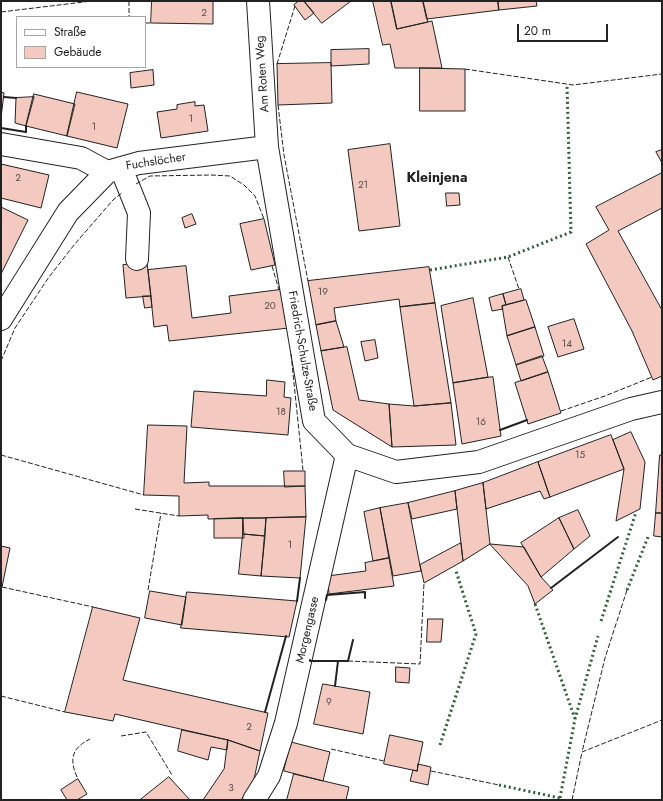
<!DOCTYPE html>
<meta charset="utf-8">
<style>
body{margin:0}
#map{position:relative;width:663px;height:801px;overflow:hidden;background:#fff;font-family:Jost,sans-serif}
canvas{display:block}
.frame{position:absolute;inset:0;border:2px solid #222;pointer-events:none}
.legend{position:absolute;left:16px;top:16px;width:130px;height:52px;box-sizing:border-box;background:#fff;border:1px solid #a7a7a7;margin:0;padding:5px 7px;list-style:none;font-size:12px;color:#222}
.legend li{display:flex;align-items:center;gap:8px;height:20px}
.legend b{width:20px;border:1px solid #a7a7a7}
.scale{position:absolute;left:517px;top:24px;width:91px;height:18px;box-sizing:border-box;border:2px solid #222;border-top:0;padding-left:5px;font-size:12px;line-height:14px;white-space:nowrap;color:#222;-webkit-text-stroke:3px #fff;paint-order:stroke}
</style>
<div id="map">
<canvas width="663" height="801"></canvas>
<div class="frame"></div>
<ul class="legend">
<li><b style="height:5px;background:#fff"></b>Straße</li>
<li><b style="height:11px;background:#f3c9c0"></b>Gebäude</li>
</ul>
<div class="scale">20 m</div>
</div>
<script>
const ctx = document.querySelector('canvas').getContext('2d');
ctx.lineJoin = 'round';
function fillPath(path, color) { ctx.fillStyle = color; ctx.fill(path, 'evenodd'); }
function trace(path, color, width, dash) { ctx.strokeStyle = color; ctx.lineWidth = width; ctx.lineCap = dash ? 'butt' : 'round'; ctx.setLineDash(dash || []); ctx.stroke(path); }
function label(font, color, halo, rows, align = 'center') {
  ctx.font = font + ' Jost,sans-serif'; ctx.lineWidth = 3; ctx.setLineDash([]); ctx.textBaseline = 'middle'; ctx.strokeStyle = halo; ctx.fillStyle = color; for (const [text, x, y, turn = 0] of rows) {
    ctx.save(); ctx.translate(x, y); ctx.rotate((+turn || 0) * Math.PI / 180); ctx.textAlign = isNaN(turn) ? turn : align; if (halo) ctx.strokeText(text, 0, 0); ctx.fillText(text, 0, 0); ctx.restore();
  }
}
const building = new Path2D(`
 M152,1H213V24L151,23Z
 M299,1H304L314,13L305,20L294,5Z
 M304,1H351L322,23Z
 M373,1H391L397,29L432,21L442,68H395L390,44L383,45Z
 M391,1H423L428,22L397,29Z
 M423,1H498L499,10L427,19Z
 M498,1H536L537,6L499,10Z
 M369,49V64L331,66V50Z
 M331,63L332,103L278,105L277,64Z
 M420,68L465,69V111H420Z
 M153,70L154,85L131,88L130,73Z
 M1,92L4,93L1,118Z
 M77,92L128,104L117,148L67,136Z
 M34,94L75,104L67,136L26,126Z
 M34,97L26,126L15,123L16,98Z
 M195,102V106L204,105L208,131L161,138L157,112L177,109V105Z
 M390,144L400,226L359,231L348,150Z
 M662,150V163L656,152Z
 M1,164L49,175L41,208L1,198Z
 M662,173V208L618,231L662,310V376L653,380L632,331L586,244L609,230L596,207Z
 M446,193H459L460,205L447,206Z
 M1,207L28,220L1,274Z
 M192,214L196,224L185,228L182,218Z
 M264,219L275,265L251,270L240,224Z
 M147,263L151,296L126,298L123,265Z
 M186,266L192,318L231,313L229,296L284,289L289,328L169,341L167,325L154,327L148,270Z
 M429,267L435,303L400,307L399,299L334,308L336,321L316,325L308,281Z
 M521,289L524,300L506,305L503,294Z
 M503,294L506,305L502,306L503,309L492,311L489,298Z
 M143,296H151L152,307L145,308Z
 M473,298L488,377L453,383L441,306Z
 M526,300L535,327L507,336L502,306Z
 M435,303L451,403L414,406L400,307Z
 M574,319L584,349L558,357L548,327Z
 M336,321L344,347L321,351L316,325Z
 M535,327L544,356L516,365L507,336Z
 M375,340L378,358L365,361L361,342Z
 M347,347L359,400L389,404L392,447L333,410L321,351Z
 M542,356L548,372L521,381L516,365Z
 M548,372L561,413L528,424L515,383Z
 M493,377L501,436L462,444L453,383Z
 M267,380L285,382L284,397L291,398L288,435L191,427L194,391L266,396Z
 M451,403L456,445L392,447L389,404L414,406Z
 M148,425L187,426L184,483L209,482V486H305L306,517L208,519V515L179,516V496L144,495Z
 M631,432L645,462L640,509L616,521L624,469L613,440Z
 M611,435L624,469L550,497L538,462Z
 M660,455H662V513H656Z
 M538,462L550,497L544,499L540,491L486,509L483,483Z
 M284,471H305V486L285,487Z
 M483,483L490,544L463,561L455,491Z
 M455,491L457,509L412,519L408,503Z
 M408,503L421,571L393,576L380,508Z
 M380,508L389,558L373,561L364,512Z
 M578,510L590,536L574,549L559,518Z
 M656,513H662V537L654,536Z
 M306,517L300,578L261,576L266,518Z
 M243,518H266L265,536L243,534Z
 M243,518L244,538H214V519Z
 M559,518L574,549L541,577L521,543Z
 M243,534L265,536L261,576L239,574Z
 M461,543L463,561L424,583L420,565Z
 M490,544L524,547L541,577L553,590L535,604L528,586Z
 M1,546L10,548L2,587H1Z
 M389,558L394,586L329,594L327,576L366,571L365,563Z
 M150,591L186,597L182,625L145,618Z
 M187,592L297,601L289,637L181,628Z
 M93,607L140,618L123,680L268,713L260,751L228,740L115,714L113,721L65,712Z
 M428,619H443L441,642H427Z
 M396,667L410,668L409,683L396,682Z
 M323,684L370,692L363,734L314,724Z
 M182,730L228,740L227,750L211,747L208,760L178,751Z
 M390,735L423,742L417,771L384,764Z
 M228,740L260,751L253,784L241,800H203L224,769Z
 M291,742L330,752L323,781L284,771Z
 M418,764L431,767L428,785L410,781L413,770L417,771Z
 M294,774L349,787L346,800H287Z
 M169,777L190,800H140Z
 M78,779L87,794L77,800H67L61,790Z`);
fillPath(building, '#f3c9c0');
trace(building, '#222', 1);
const minor = new Path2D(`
 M258,1L267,147L314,421L347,455L396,472L479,462L631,409L662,402
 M1,144L81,158L107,172
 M121,168L139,213L137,259
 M1,319L68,212L107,172L139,163L267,147
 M254,800L269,776L286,723L347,455`);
trace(minor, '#222', 24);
trace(minor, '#fff', 22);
trace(new Path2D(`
 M430,270L508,257L571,232L567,84
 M627,590L648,537
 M535,604L575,719
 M601,621L636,512
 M440,745L476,634L456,571
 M499,785L560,798
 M560,798L575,719L598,636`), '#2f5e38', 3, [2, 3]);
trace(new Path2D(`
 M129,1V17
 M1,12L92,1
 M145,23H151
 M277,64L295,6
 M465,69L573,85L662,74
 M278,105L284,155L308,281
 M136,184L150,176L211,175L230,176L244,185L255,196L264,219
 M508,257L519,289
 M272,266L279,290
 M291,354L303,470
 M1,361L15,328L49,277L74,245L113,200L123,192
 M561,411L605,396L652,377
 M1,455L144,495
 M135,509L179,516
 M2,587L93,607
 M148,590L161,513
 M627,590L605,658L582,752L662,720
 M348,661L420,664L424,583
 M1,696L65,712
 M121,736L146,732L172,775
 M331,749L384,761
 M431,771L499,785
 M77,777C69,759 72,748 90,739
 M572,800L582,752`), '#222', 1, [5, 2]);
trace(new Path2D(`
 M4,97L16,98
 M1,128L26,132V126
 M500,430L527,420
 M551,588L618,537
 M326,600L327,595L365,592V598
 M297,601L300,578
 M310,660V661H348L353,640
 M335,686L338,661
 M265,712L286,636`), '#222', 2);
label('10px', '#564c4a', null, [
 ["2",204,14],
 ["1",191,120],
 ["1",94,128],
 ["2",18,179],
 ["21",363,186],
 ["19",323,293],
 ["20",270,307],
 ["14",567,345],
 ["18",281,413],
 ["16",481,423],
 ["15",580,456],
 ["1",290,546],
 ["9",329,703],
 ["2",249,728],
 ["3",231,789]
]);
label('12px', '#222', '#fff', [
 ["Am Roten Weg",263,74,-94],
 ["Fuchslöcher",156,162,-9],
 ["Friedrich-Schulze-Straße",302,351,80],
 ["Morgengasse",308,630,-77]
]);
label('bold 14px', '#222', '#fff', [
 ["Kleinjena",437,179]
]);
</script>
